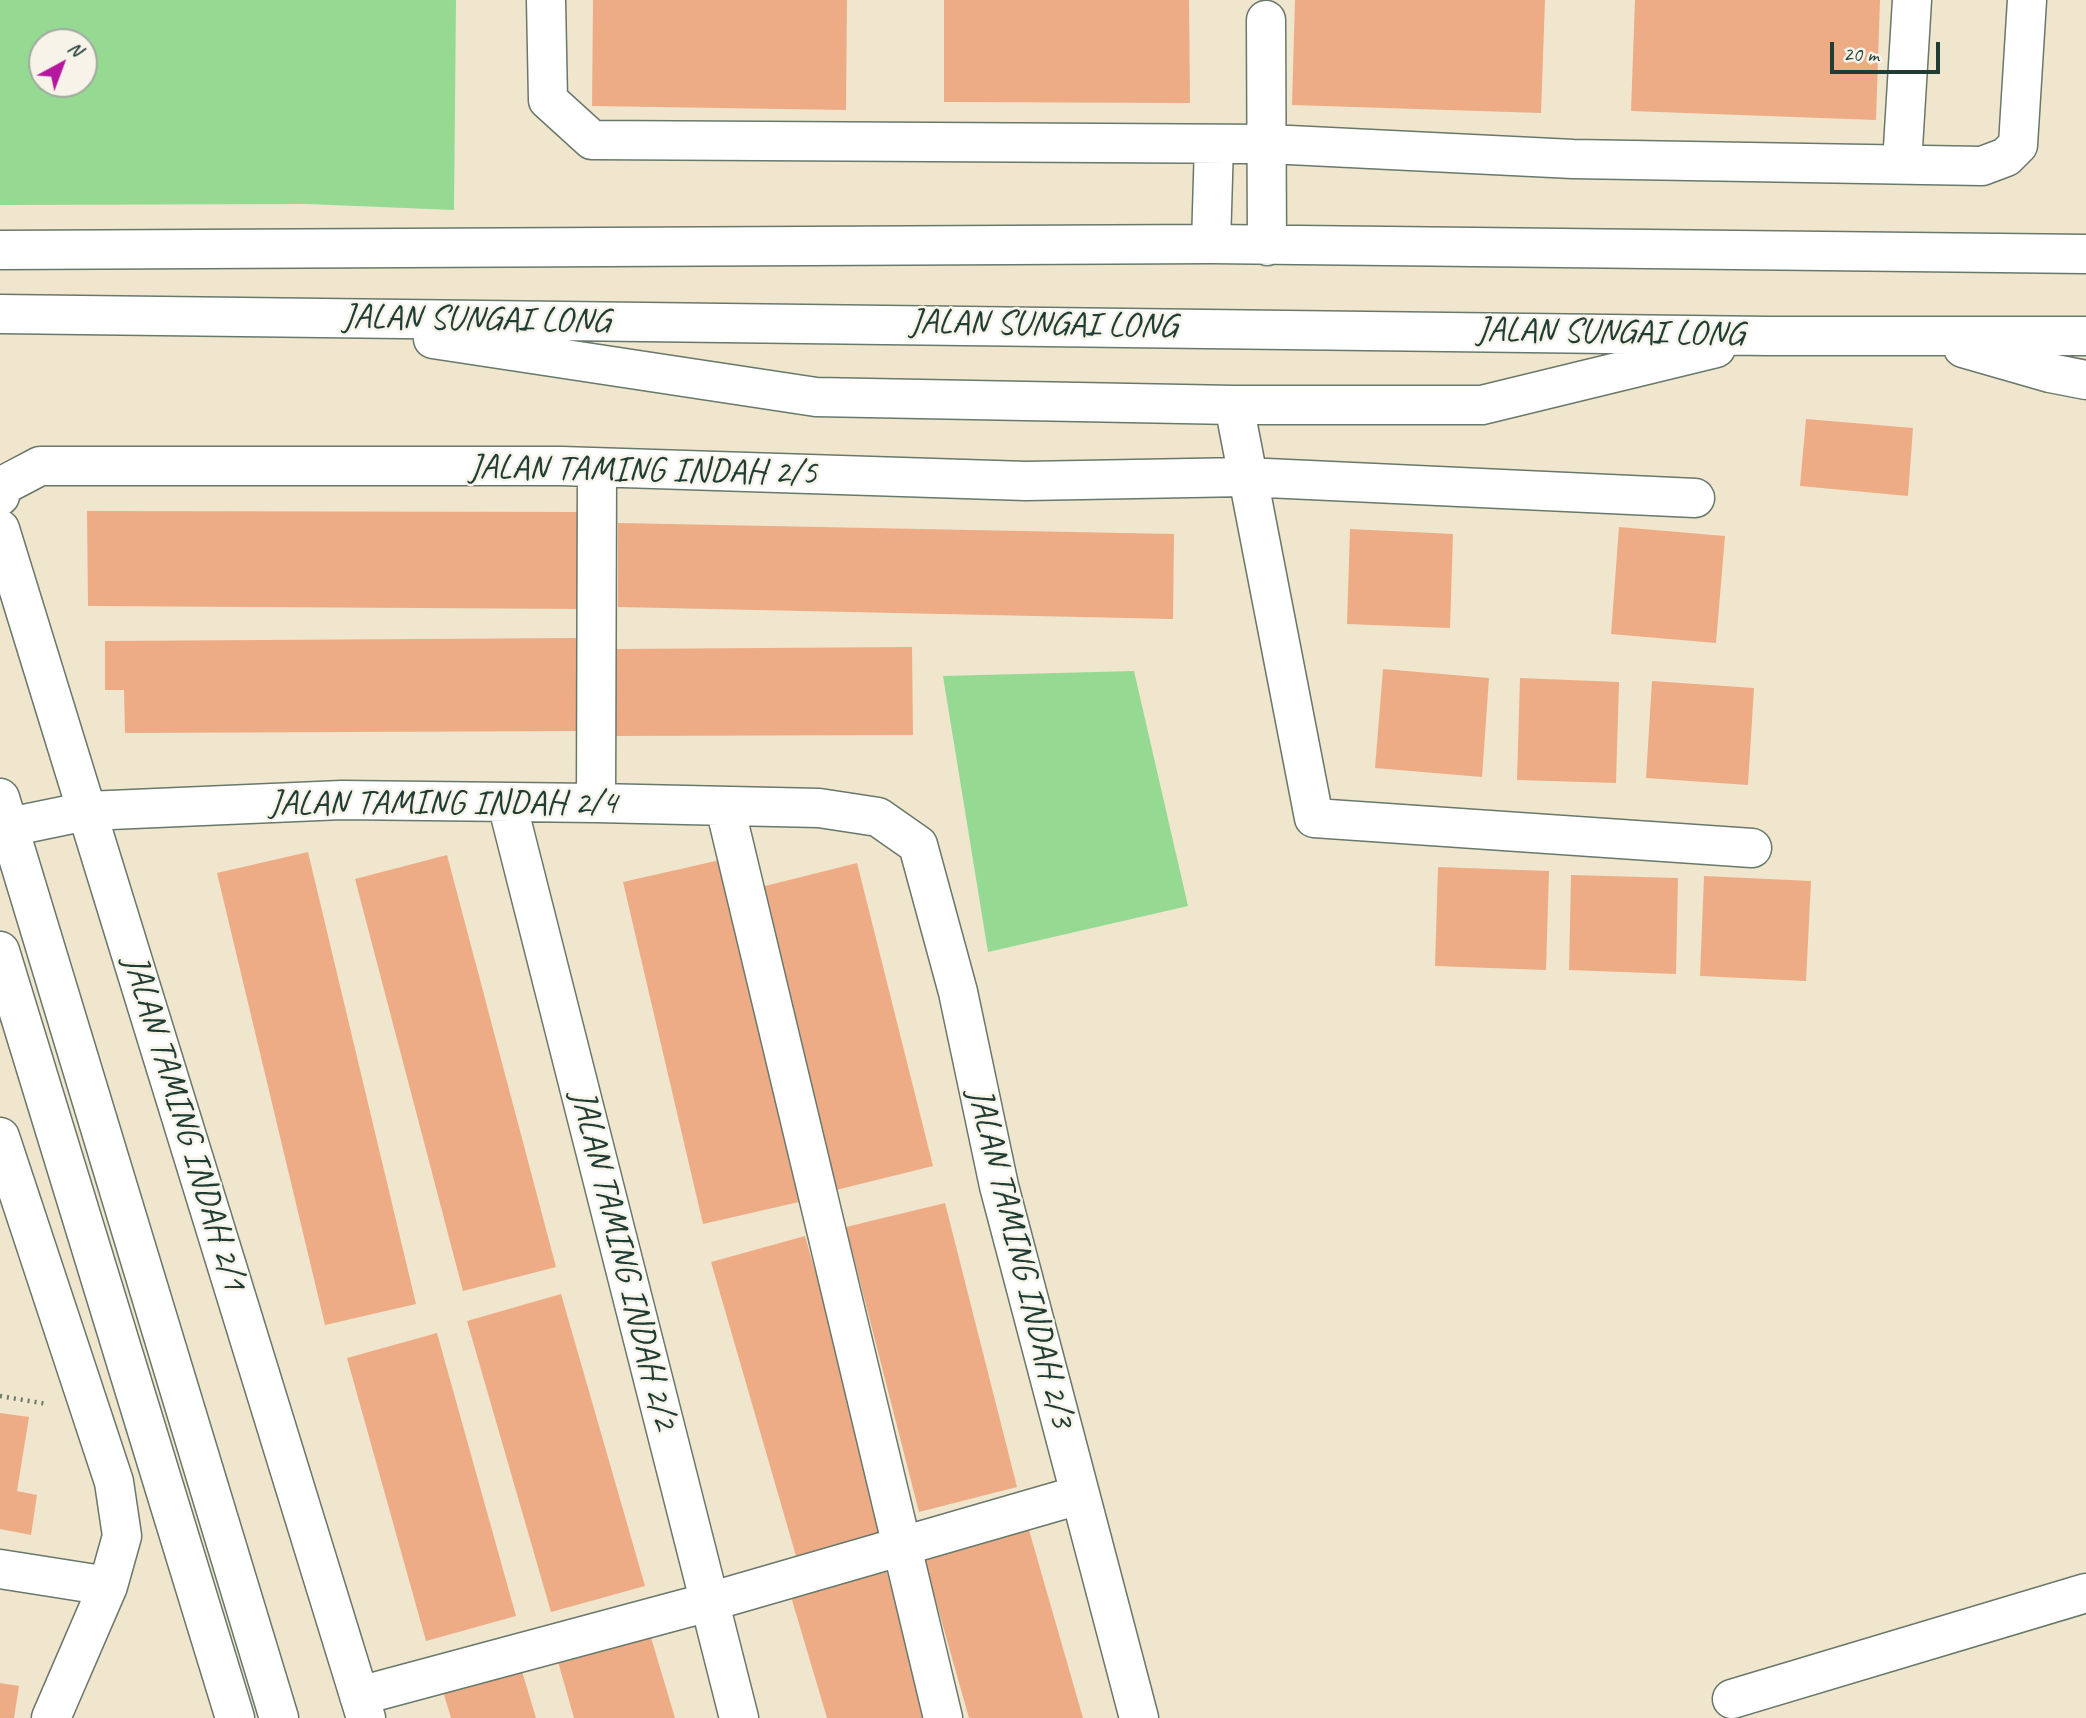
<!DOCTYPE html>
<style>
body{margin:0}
#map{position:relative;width:2086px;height:1718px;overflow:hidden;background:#f0e6cd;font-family:Caveat,sans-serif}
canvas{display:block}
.north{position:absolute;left:28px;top:28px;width:70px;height:70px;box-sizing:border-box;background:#f7f3e8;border:2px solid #a1aaa0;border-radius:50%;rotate:41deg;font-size:19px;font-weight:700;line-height:28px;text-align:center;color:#1f3d34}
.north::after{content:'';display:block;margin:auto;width:24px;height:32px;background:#b5179e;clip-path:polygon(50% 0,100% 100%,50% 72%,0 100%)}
.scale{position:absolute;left:1830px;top:42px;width:110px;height:32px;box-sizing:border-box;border:4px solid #1f3d34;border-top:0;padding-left:9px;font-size:21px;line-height:24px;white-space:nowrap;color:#1f3d34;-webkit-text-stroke:5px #f7f3e8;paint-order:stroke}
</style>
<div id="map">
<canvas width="2086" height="1718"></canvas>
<div class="north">N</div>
<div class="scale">20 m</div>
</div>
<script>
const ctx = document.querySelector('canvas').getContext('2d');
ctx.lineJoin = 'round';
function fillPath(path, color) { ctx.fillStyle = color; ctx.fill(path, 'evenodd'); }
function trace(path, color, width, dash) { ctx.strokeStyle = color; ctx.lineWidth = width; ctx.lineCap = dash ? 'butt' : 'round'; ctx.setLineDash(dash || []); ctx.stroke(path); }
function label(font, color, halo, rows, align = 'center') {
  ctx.font = font + ' Caveat,sans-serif'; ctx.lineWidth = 5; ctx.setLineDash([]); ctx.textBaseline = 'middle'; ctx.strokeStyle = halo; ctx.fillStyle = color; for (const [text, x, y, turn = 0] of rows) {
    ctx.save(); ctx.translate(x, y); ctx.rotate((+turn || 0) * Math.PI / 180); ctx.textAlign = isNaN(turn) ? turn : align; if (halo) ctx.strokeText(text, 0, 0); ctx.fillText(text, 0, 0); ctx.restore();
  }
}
fillPath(new Path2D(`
 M0,0H456L454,210L307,204L0,205ZM84,42V84H42V42Z
 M1134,671L1188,906L988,952L943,676Z`), '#95d992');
fillPath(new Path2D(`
 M593,0H847L846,110L592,106Z
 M944,0H1189L1190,103L944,102Z
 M1295,0H1545L1541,113L1292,105Z
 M1635,0H1880L1876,120L1631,111Z
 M1806,419L1913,428L1908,496L1800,486Z
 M87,511L584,512L585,609L88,606Z
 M618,523L1174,534L1173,619L618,607Z
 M1619,527L1725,536L1716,643L1611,634Z
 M1350,529L1453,534L1450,628L1347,624Z
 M578,638L580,731L125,733L124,690H105V641Z
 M912,647L913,735L616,736L615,649Z
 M1383,669L1489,678L1482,777L1375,768Z
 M1520,678L1619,682L1616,783L1517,780Z
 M1652,681L1754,688L1748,785L1646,778Z
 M308,852L416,1304L325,1325L217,873Z
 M447,855L556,1267L463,1291L355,879Z
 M720,860L799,1202L703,1224L623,882Z
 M857,863L933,1166L836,1190L761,887Z
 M1438,867L1549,871L1546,970L1435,966Z
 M1571,875L1678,878L1676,974L1569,970Z
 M1704,876L1811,881L1806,981L1700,976Z
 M945,1203L1017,1487L919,1512L846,1227Z
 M805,1236L889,1530L796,1556L711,1262Z
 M561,1294L645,1586L551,1612L467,1321Z
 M437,1333L516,1616L426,1641L347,1358Z
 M0,1413L29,1417L17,1491L37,1495L31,1535L0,1529Z
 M1027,1523L1083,1718H969L922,1552Z
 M884,1563L930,1718H827L789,1590Z
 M647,1624L675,1718H574L555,1651Z
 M518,1658L536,1718H451L440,1681Z
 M0,1683L19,1686L14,1718H0Z`), '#eeac86');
const minor = new Path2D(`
 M546,0L548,100L592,140L1269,144L1573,159L1982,166L2006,157L2018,145L2027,0
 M1266,20L1267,246
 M1902,164L1912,0
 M1211,244L1214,144
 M0,250L1211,244L2086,254
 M0,314L1769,336H2086
 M433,339L816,397L1234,405H1482L1716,348
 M1963,348L2050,373L2086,380
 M1234,405L1314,818L1752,848
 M0,496L2,486L40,466H561L1026,481L1245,477L1695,498
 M0,529L366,1718
 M0,798L279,1718
 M507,803L739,1718
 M596,803L597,468
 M725,807L943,1718
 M0,829L87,811L342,800L596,803L819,808L878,817L918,845L958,992L999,1186L1139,1718
 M0,951L235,1718
 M0,1137L114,1482L122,1536L108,1586L51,1718
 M0,1569L108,1586
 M359,1696L709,1602L1079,1495
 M1732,1699L2086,1593`);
trace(minor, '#68786a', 41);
trace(new Path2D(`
 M0,1396L47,1404`), '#68786a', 4.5, [2, 5]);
trace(minor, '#fff', 38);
label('35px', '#1f3d34', '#f7f3e8', [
 ["JALAN SUNGAI LONG",476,320,1],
 ["JALAN SUNGAI LONG",1043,325,1],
 ["JALAN SUNGAI LONG",1610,333,1],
 ["JALAN TAMING INDAH 2/5",643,471,1],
 ["JALAN TAMING INDAH 2/4",443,804],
 ["JALAN TAMING INDAH 2/1",184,1123,73],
 ["JALAN TAMING INDAH 2/3",1020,1258,76],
 ["JALAN TAMING INDAH 2/2",623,1260,76]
]);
</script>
